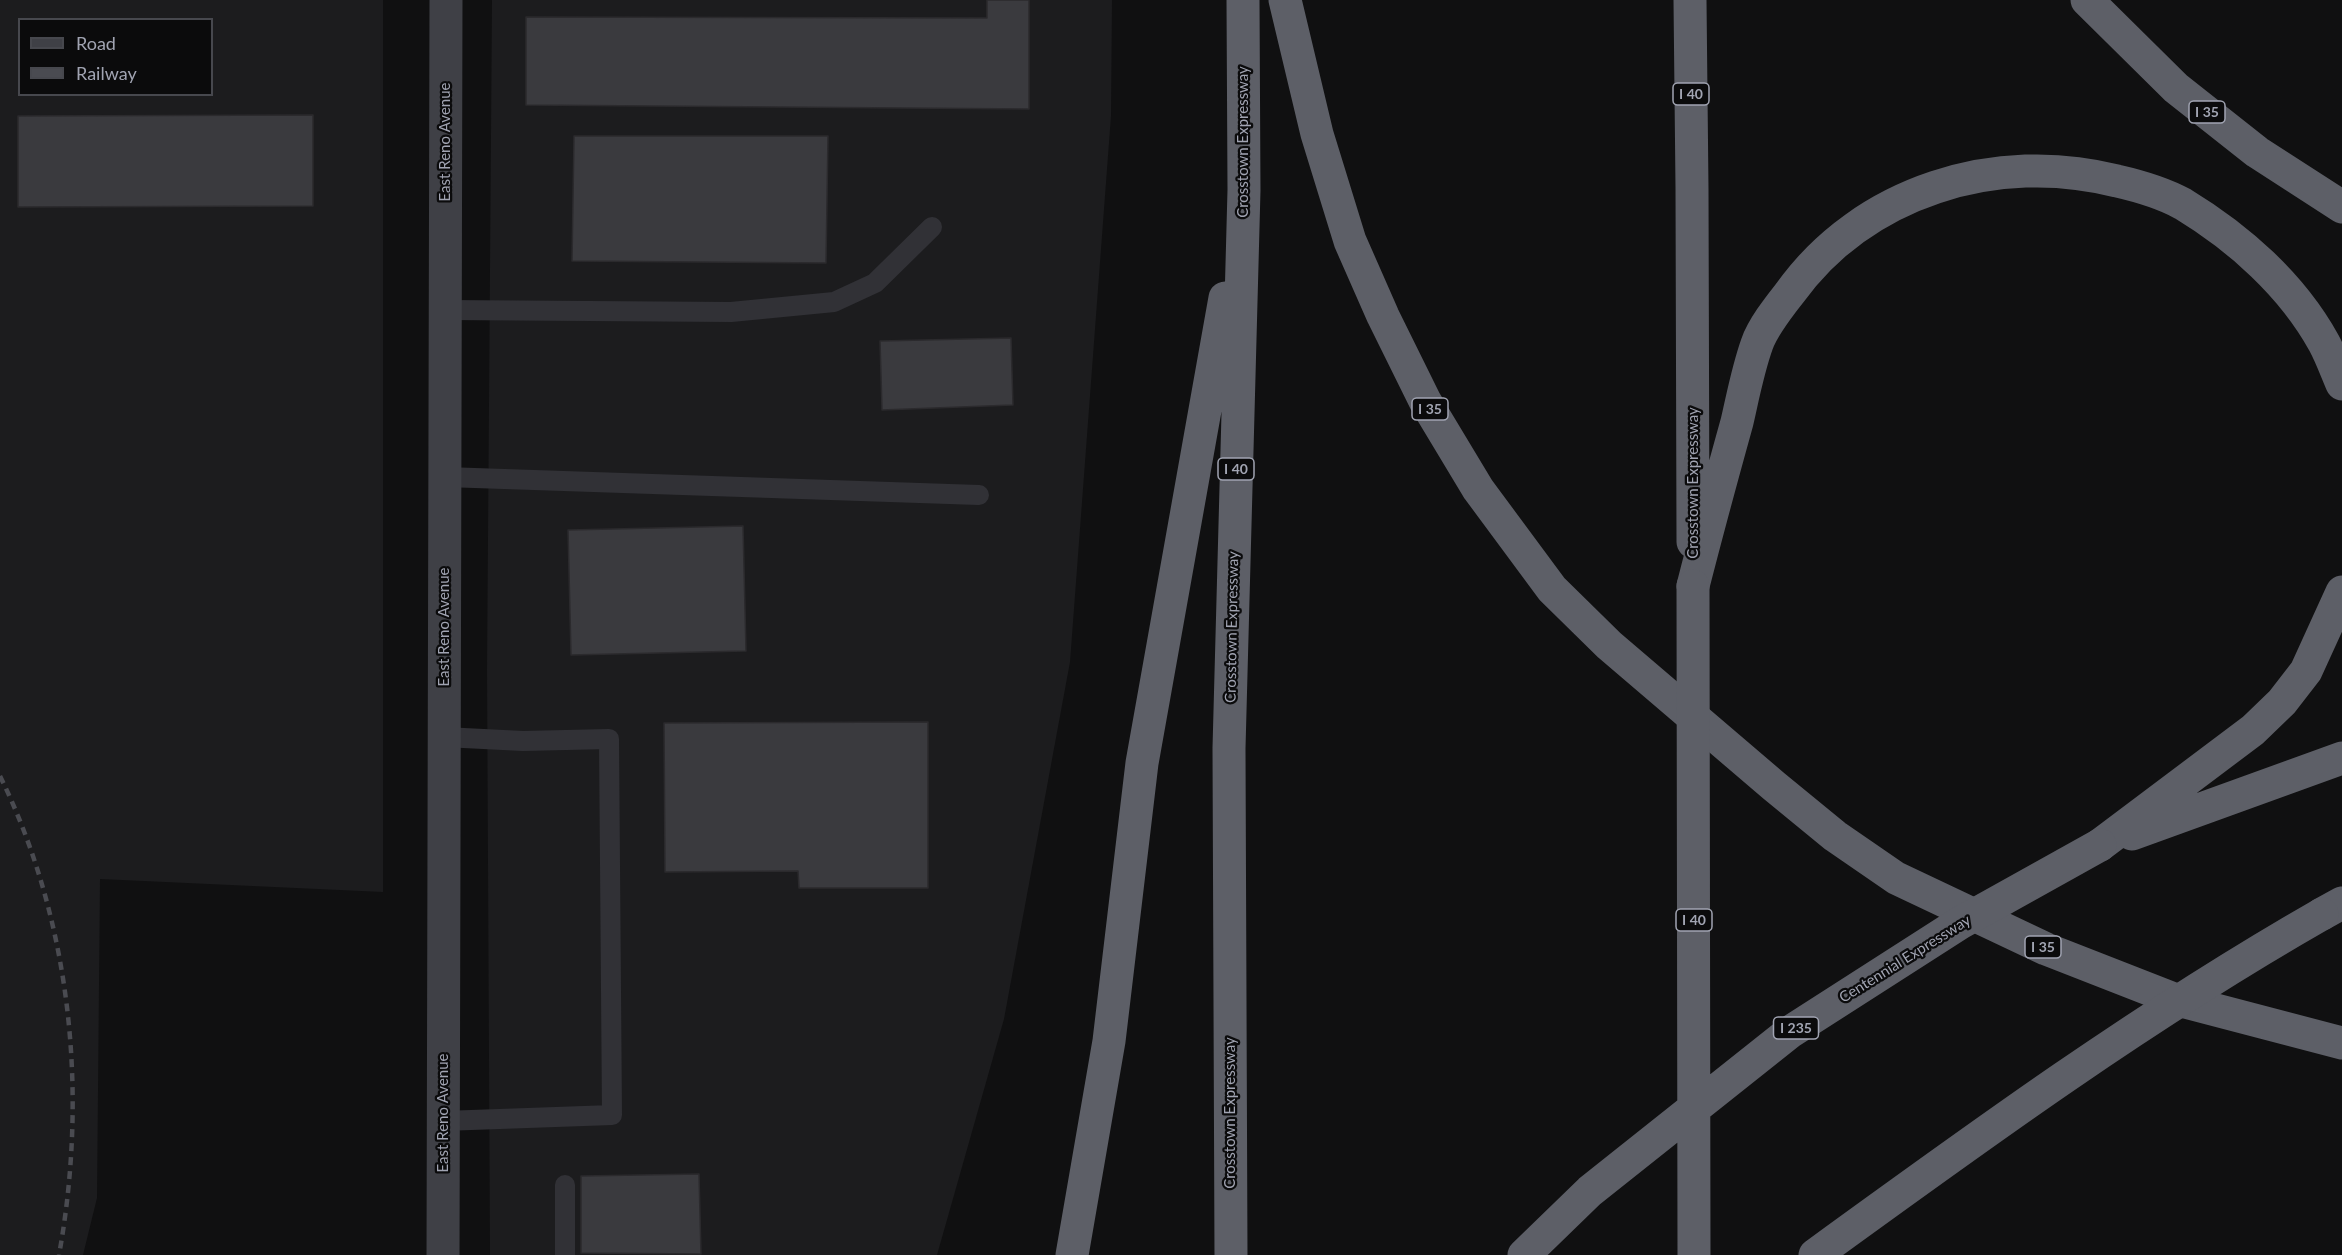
<!DOCTYPE html>
<style>
body{margin:0}
#map{position:relative;width:2342px;height:1255px;overflow:hidden;background:#101011;font-family:Lato,sans-serif}
canvas{display:block}
.legend{position:absolute;left:18px;top:18px;width:195px;height:78px;box-sizing:border-box;background:#0b0b0c;border:2px solid #47484e;margin:0;padding:8px 10px;list-style:none;font-size:18px;color:#a1a4b2}
.legend li{display:flex;align-items:center;gap:12px;height:30px}
.legend b{width:30px;border:2px solid #47484e}
</style>
<div id="map">
<canvas width="2342" height="1255"></canvas>
<ul class="legend">
<li><b style="height:8px;background:#3f4046"></b>Road</li>
<li><b style="height:8px;background:#4a4b51"></b>Railway</li>
</ul>
</div>
<script>
const ctx = document.querySelector('canvas').getContext('2d');
ctx.lineJoin = 'round';
function fillPath(path, color) { ctx.fillStyle = color; ctx.fill(path, 'evenodd'); }
function trace(path, color, width, dash) { ctx.strokeStyle = color; ctx.lineWidth = width; ctx.lineCap = dash ? 'butt' : 'round'; ctx.setLineDash(dash || []); ctx.stroke(path); }
function label(font, color, halo, rows, align = 'center') {
  ctx.font = font + ' Lato,sans-serif'; ctx.lineWidth = 4.5; ctx.setLineDash([]); ctx.textBaseline = 'middle'; ctx.strokeStyle = halo; ctx.fillStyle = color; for (const [text, x, y, turn = 0] of rows) {
    ctx.save(); ctx.translate(x, y); ctx.rotate((+turn || 0) * Math.PI / 180); ctx.textAlign = isNaN(turn) ? turn : align; if (halo) ctx.strokeText(text, 0, 0); ctx.fillText(text, 0, 0); ctx.restore();
  }
}
fillPath(new Path2D(`
 M0,0H383V892L100,879L97,1198L83,1255H0ZM20,20H212V94H20Z
 M492,0H1112L1111,116L1070,662L1004,1019L937,1255H490L487,669Z`), '#1c1c1e');
const building = new Path2D(`
 M987,0H1029V109L526,105V17L987,18Z
 M313,115V206L18,207V116Z
 M574,136H828L826,263L572,261Z
 M1011,338L1013,405L882,410L880,341Z
 M743,526L746,651L571,655L568,530Z
 M928,722V888H799L798,871L665,872L664,723Z
 M699,1174L701,1254L581,1253V1176Z`);
fillPath(building, '#3a3a3e');
trace(building, '#2b2a2d', 1.5);
trace(new Path2D(`
 M445,310L731,312L834,302L875,283L932,227
 M445,477L979,495
 M443,1121L612,1115L609,739L523,741L444,737
 M565,1185V1255`), '#313136', 20);
trace(new Path2D(`
 M443,1255L446,0`), '#3f4046', 33);
trace(new Path2D(`
 M1285,0L1317,134L1350,241L1383,316L1425,401L1478,489L1552,589L1609,645L1774,786L1835,836L1896,878L2046,949L2174,999L2342,1043
 M1690,0L1692,188L1693,542
 M2087,0L2176,88L2257,152L2342,207
 M1693,586C1707,531 1722,476 1737,422C1743,396 1748,369 1757,344C1763,327 1778,308 1789,294C1862,191 1997,150 2117,181C2139,186 2163,193 2183,204C2239,238 2292,285 2324,343C2331,356 2336,370 2342,384
 M2132,834L2342,758
 M2100,845L2253,730L2282,702L2306,671L2342,592
 M2322,914L2342,903
 M1072,1255L1109,1041L1142,763L1225,298
 M1231,1255L1229,748L1244,190L1243,0`), '#5d5f67', 33);
trace(new Path2D(`
 M0,776C72,923 88,1095 59,1255`), '#4a4b51', 4.5, [8, 6]);
trace(new Path2D(`
 M1693,586L1694,1255
 M1524,1255L1590,1191L1790,1032L1960,923L2100,845
 M1815,1255C1980,1135 2145,1015 2322,914`), '#5d5f67', 33);
for (const [x, y, w] of [
 [1691,94,36],
 [2207,112,36],
 [1430,409,36],
 [1236,469,36],
 [1694,920,36],
 [2043,947,36],
 [1796,1028,45]
]) { const box = new Path2D(); box.roundRect(x - w / 2, y - 11, w, 22, 4.5); ctx.fillStyle = '#0b0b0c'; ctx.fill(box); trace(box, '#a1a4b2', 1.5); }
label('bold 14px', '#a1a4b2', null, [
 ["I 40",1691,94],
 ["I 35",2207,112],
 ["I 35",1430,409],
 ["I 40",1236,469],
 ["I 40",1694,920],
 ["I 35",2043,947],
 ["I 235",1796,1028]
]);
label('15px', '#a1a4b2', '#0b0b0c', [
 ["East Reno Avenue",445,142,-90],
 ["Crosstown Expressway",1243,142,-90],
 ["Crosstown Expressway",1693,483,-90],
 ["East Reno Avenue",444,627,-90],
 ["Crosstown Expressway",1232,627,-89],
 ["Centennial Expressway",1905,959,-32],
 ["East Reno Avenue",443,1113,-90],
 ["Crosstown Expressway",1230,1113,-90]
]);
</script>
